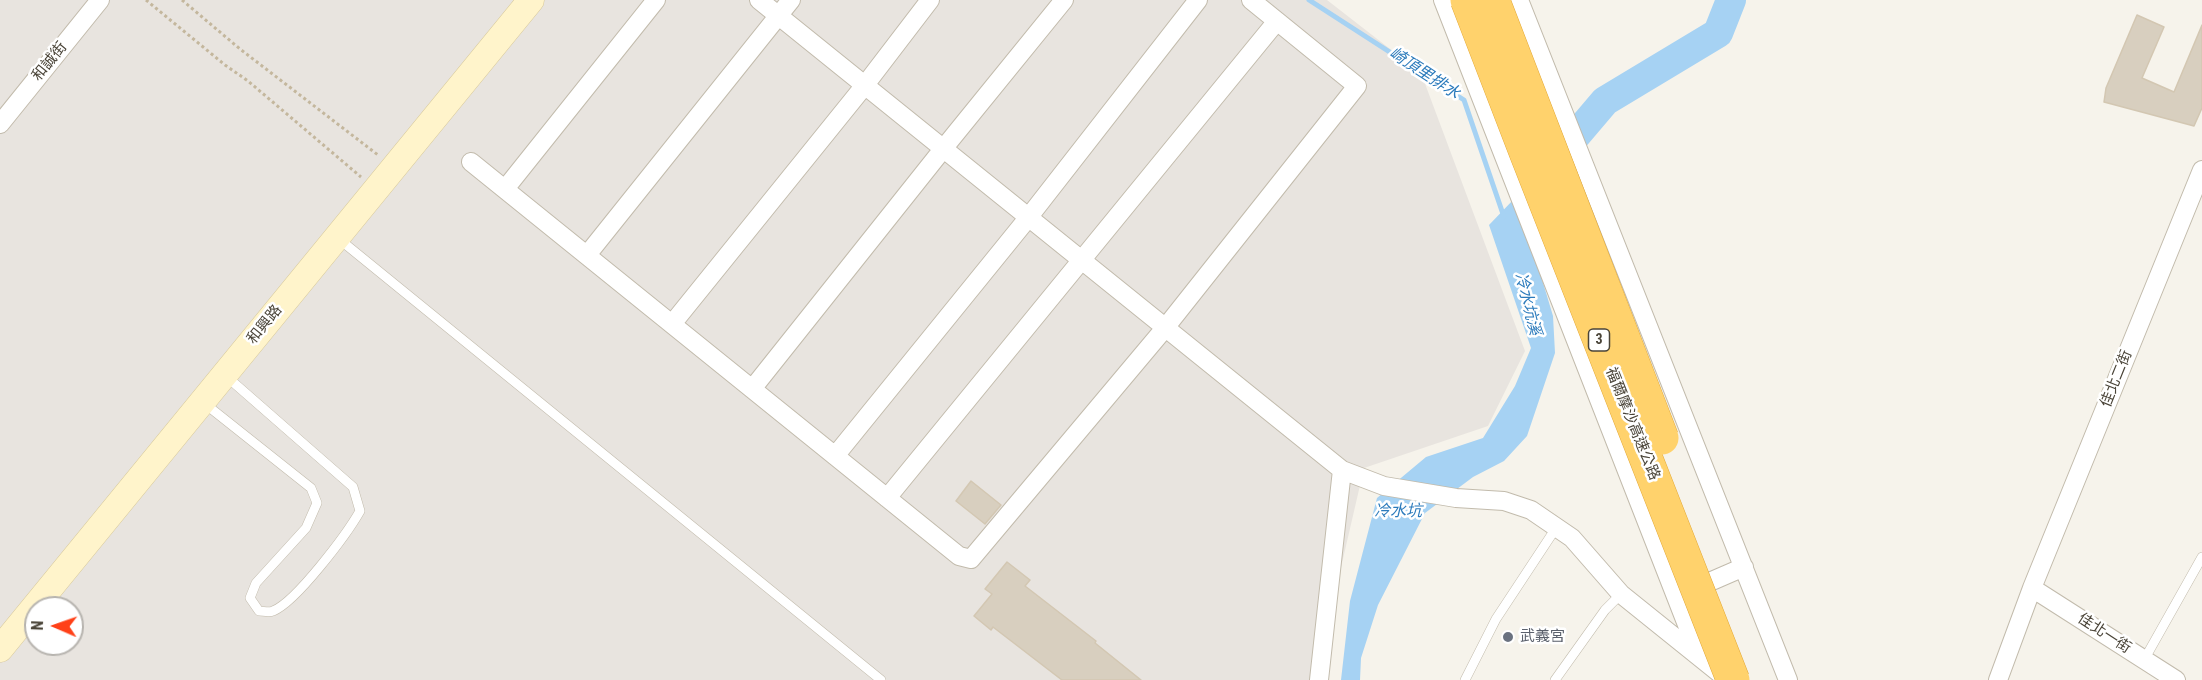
<!DOCTYPE html>
<meta charset="utf-8">
<style>
body{margin:0}
#map{position:relative;width:2202px;height:680px;overflow:hidden;background:#f6f3eb;font-family:"Roboto Condensed",sans-serif}
canvas{display:block}
.north{position:absolute;left:24px;top:596px;width:60px;height:60px;box-sizing:border-box;background:#fff;border:2px solid #b7b4af;border-radius:50%;rotate:272deg;font-size:16px;font-weight:700;line-height:24px;text-align:center;color:#4a4438}
.north::after{content:'';display:block;margin:auto;width:21px;height:27px;background:#ff4118;clip-path:polygon(50% 0,100% 100%,50% 72%,0 100%)}
</style>
<div id="map">
<canvas width="2202" height="680"></canvas>
<div class="north">N</div>
</div>
<script>
const ctx = document.querySelector('canvas').getContext('2d');
ctx.lineJoin = 'round';
function fillPath(path, color) { ctx.fillStyle = color; ctx.fill(path, 'evenodd'); }
function trace(path, color, width, dash) { ctx.strokeStyle = color; ctx.lineWidth = width; ctx.lineCap = dash ? 'butt' : 'round'; ctx.setLineDash(dash || []); ctx.stroke(path); }
function label(font, color, halo, rows, align = 'center') {
  ctx.font = font + ' "Roboto Condensed","Noto Sans TC",sans-serif'; ctx.lineWidth = 5; ctx.setLineDash([]); ctx.textBaseline = 'middle'; ctx.strokeStyle = halo; ctx.fillStyle = color; for (const [text, x, y, turn = 0] of rows) {
    ctx.save(); ctx.translate(x, y); ctx.rotate((+turn || 0) * Math.PI / 180); ctx.textAlign = isNaN(turn) ? turn : align; if (halo) ctx.strokeText(text, 0, 0); ctx.fillText(text, 0, 0); ctx.restore();
  }
}
fillPath(new Path2D(`
 M0,0H1327L1421,73L1525,351L1488,426L1364,468L1315,680H0ZM36,608H72V644H36Z`), '#e8e4df');
fillPath(new Path2D(`
 M1514,199L1524,219L1553,316L1555,353L1527,436L1504,461L1473,477L1425,513L1378,605L1361,658L1360,680H1341L1350,601L1377,498L1426,457L1483,438L1515,386L1531,348L1489,225Z`), '#a6d2f3');
trace(new Path2D(`
 M1309,0L1464,100L1504,217`), '#a6d2f3', 5);
trace(new Path2D(`
 M1554,161L1605,101L1718,33L1731,0`), '#a6d2f3', 30);
const building = new Path2D(`
 M2137,15L2164,27L2142,78L2174,92L2202,25V108L2194,126L2104,102L2106,88Z
 M971,481L1001,505L985,524L956,501Z
 M1007,562L1030,580L1025,586L1096,641L1095,643L1141,680H1062L993,627L991,630L974,616L992,594L985,589Z`);
fillPath(building, '#d8cfbf');
trace(building, '#d3c7b2', 1.5);
const lane = new Path2D(`
 M339,239L881,680
 M204,403L311,488L317,503L306,528L256,583L250,598L259,611C263,611 269,613 273,611C296,602 347,534 360,511L353,487L226,376
 M2144,660L2202,557
 M1465,680L1496,619L1556,528
 M1555,680L1605,610L1621,594`);
const street = new Path2D(`
 M759,0L1342,470L1384,486L1456,498L1504,501L1531,510L1572,538L1621,594L1728,680
 M1443,0L1698,653
 M1519,0L1788,680
 M0,124L100,0
 M471,162L959,556L971,559L1165,328L1357,86L1251,0
 M505,189L656,0
 M587,255L791,0
 M672,324L865,85L930,0
 M752,389L943,149L1064,0
 M835,456L1028,218L1198,0
 M887,498L1277,21
 M2032,588L2176,680
 M1691,590L1744,567
 M1319,680L1342,470
 M1998,680L2032,588L2202,170`);
const secondary = new Path2D(`
 M0,649L531,0`);
trace(lane, '#c2bbac', 10);
trace(street, '#c2bbac', 20);
trace(secondary, '#d7c899', 27);
trace(new Path2D(`
 M146,0L225,65L248,81L361,177
 M182,0L240,49L378,155`), '#c4b79d', 3, [3, 3]);
trace(lane, '#fff', 9);
trace(street, '#fff', 18);
trace(secondary, '#fff4cb', 26);
const highwayBridge = new Path2D(`
 M1467,0L1526,153L1733,680
 M1493,0L1662,438`);
trace(highwayBridge, '#e3a837', 34, []);
trace(highwayBridge, '#ffd26c', 33);
for (const [x, y, r, color] of [
 [1508,637,6,"#6b7280"]
]) { const dot = new Path2D(); dot.arc(x, y, r, 0, 2 * Math.PI); ctx.fillStyle = color; ctx.fill(dot); trace(dot, '#fff', 2); }
for (const [x, y, w] of [
 [1599,340,21]
]) { const box = new Path2D(); box.roundRect(x - w / 2, y - 11, w, 22, 4.5); ctx.fillStyle = '#fff'; ctx.fill(box); trace(box, '#4a4438', 1.5); }
label('bold 14px', '#4a4438', null, [
 ["3",1599,340]
]);
label('15px', '#4a4438', '#fff', [
 ["和誠街",50,62,-51],
 ["和興路",265,325,-51],
 ["佳北二街",2117,379,-68],
 ["福爾摩沙高速公路",1632,424,68],
 ["佳北一街",2104,634,33]
]);
label('15px', '#5b616d', '#fff', [
 ["武義宮",1520,637]
], 'left');
label('italic 16px', '#2c7bbc', '#fff', [
 ["崎頂里排水",1424,74,33],
 ["冷水坑溪",1527,304,76],
 ["冷水坑",1398,512]
]);
</script>
